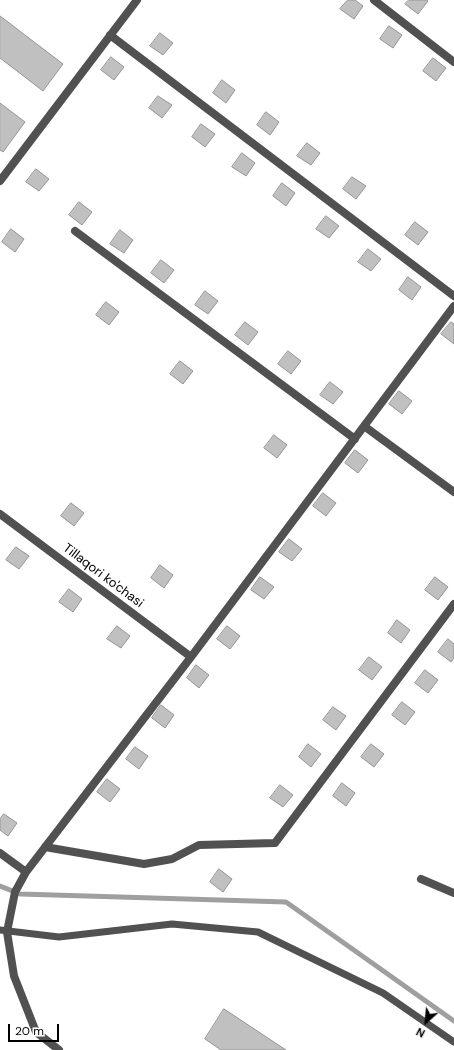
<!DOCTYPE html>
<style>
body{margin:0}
#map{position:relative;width:454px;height:1050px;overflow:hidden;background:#fff;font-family:"DM Sans",sans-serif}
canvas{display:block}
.north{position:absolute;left:406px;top:1002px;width:40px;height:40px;-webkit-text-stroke:3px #fff;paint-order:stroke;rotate:207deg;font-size:11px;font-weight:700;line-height:16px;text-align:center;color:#000}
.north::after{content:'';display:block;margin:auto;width:14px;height:18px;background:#000;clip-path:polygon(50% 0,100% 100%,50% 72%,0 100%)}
.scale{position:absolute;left:8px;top:1024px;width:51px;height:18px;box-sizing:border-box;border:2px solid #000;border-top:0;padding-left:5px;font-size:12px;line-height:14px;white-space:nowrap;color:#000;-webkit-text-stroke:3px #fff;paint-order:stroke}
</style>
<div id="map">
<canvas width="454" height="1050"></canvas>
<div class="north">N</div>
<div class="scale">20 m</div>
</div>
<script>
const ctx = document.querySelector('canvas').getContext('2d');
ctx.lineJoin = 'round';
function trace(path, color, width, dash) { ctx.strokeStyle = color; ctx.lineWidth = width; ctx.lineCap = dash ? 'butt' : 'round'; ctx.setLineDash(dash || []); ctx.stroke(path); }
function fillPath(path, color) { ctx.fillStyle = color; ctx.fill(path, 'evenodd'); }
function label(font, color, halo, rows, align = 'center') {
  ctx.font = font + ' "DM Sans",sans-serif'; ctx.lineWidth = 3; ctx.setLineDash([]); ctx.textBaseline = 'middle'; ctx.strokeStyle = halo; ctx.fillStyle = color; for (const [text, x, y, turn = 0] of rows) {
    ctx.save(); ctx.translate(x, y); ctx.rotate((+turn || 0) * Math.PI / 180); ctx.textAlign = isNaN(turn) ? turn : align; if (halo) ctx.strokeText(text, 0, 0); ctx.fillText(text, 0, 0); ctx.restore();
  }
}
trace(new Path2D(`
 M0,886L20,894L286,902L454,1021`), '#9f9f9f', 5);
const building = new Path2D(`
 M348,0H355L363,6L354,19L340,9Z
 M409,0H427L428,1L418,14L405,4Z
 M0,16L63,64L43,91L0,58Z
 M389,26L402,35L393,48L380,39Z
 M160,33L173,43L163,55L150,46Z
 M111,57L124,67L114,80L101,70Z
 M433,58L446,68L436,81L423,71Z
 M222,80L235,90L226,103L213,93Z
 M158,96L172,105L162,118L149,108Z
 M0,103L25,122L3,152L0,150Z
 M266,112L279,122L270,135L257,125Z
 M201,124L215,134L205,147L192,137Z
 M307,143L320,153L311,165L297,156Z
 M242,153L255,163L246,176L232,167Z
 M36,169L49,179L39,191L26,182Z
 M352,177L366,186L356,199L343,189Z
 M282,183L295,193L286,206L273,196Z
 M79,202L92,212L82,225L69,215Z
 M326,216L339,226L329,238L316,229Z
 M415,222L428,232L418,245L405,235Z
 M11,229L24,239L15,252L2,242Z
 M120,230L133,240L124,253L110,244Z
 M368,249L381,259L371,271L358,262Z
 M161,260L174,270L164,283L151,273Z
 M408,277L421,287L412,300L399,290Z
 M205,291L218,301L208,314L195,305Z
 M106,302L119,312L109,325L96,315Z
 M245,322L258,332L248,345L235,335Z
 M451,322L454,324V344L441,334Z
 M288,351L301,361L291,374L278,364Z
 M180,361L193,371L183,384L170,374Z
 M330,382L343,392L333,404L320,395Z
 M399,391L412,401L402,414L389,404Z
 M274,435L287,445L277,458L264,448Z
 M355,450L368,460L358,473L345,463Z
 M323,493L336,503L326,516L313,506Z
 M71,503L84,513L74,526L61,516Z
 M289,539L302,549L292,561L279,552Z
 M16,547L29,556L19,569L6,560Z
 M160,565L173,575L164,588L151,578Z
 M260,577L274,587L264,599L251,590Z
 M435,577L448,587L438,600L425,590Z
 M69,589L82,599L73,612L59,602Z
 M397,620L410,630L401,643L388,633Z
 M117,626L130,636L121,648L107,639Z
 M227,626L240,636L230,649L217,639Z
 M448,639L454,644V658L451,662L438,652Z
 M369,657L382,667L372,680L359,670Z
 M196,665L209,675L199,688L187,678Z
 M425,670L438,680L428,693L415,683Z
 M402,702L415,712L405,725L392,715Z
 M161,705L174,715L165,728L152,718Z
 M333,707L346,716L336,730L323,720Z
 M308,744L321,754L311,767L299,757Z
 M371,744L384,754L374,767L361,757Z
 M135,747L148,756L139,769L126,759Z
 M107,779L120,789L110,802L97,792Z
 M342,783L355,793L346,806L333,796Z
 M280,785L293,795L283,807L270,798Z
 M4,814L17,823L8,836L0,830V819Z
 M219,869L232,879L223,892L210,882Z
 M224,1009L286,1050H221L205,1039Z`);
fillPath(building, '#c0c0c0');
trace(building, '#959595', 1);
trace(new Path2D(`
 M0,930L59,937L172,924L258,932L383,993L454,1042`), '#515151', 7);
trace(new Path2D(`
 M374,0L454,62
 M110,35L454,296
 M0,181L137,0
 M75,231L355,439
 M364,426L454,492
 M0,514L191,657
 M45,847L144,864L172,859L199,845L275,843L454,604
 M0,853L26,872
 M421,879L454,893
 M59,1050L36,1032L14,976L7,932L15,892L26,872L191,657L454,306`), '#515151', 8);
label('13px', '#000', '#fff', [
 ["Tillaqori ko'chasi",103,576,37]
]);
</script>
